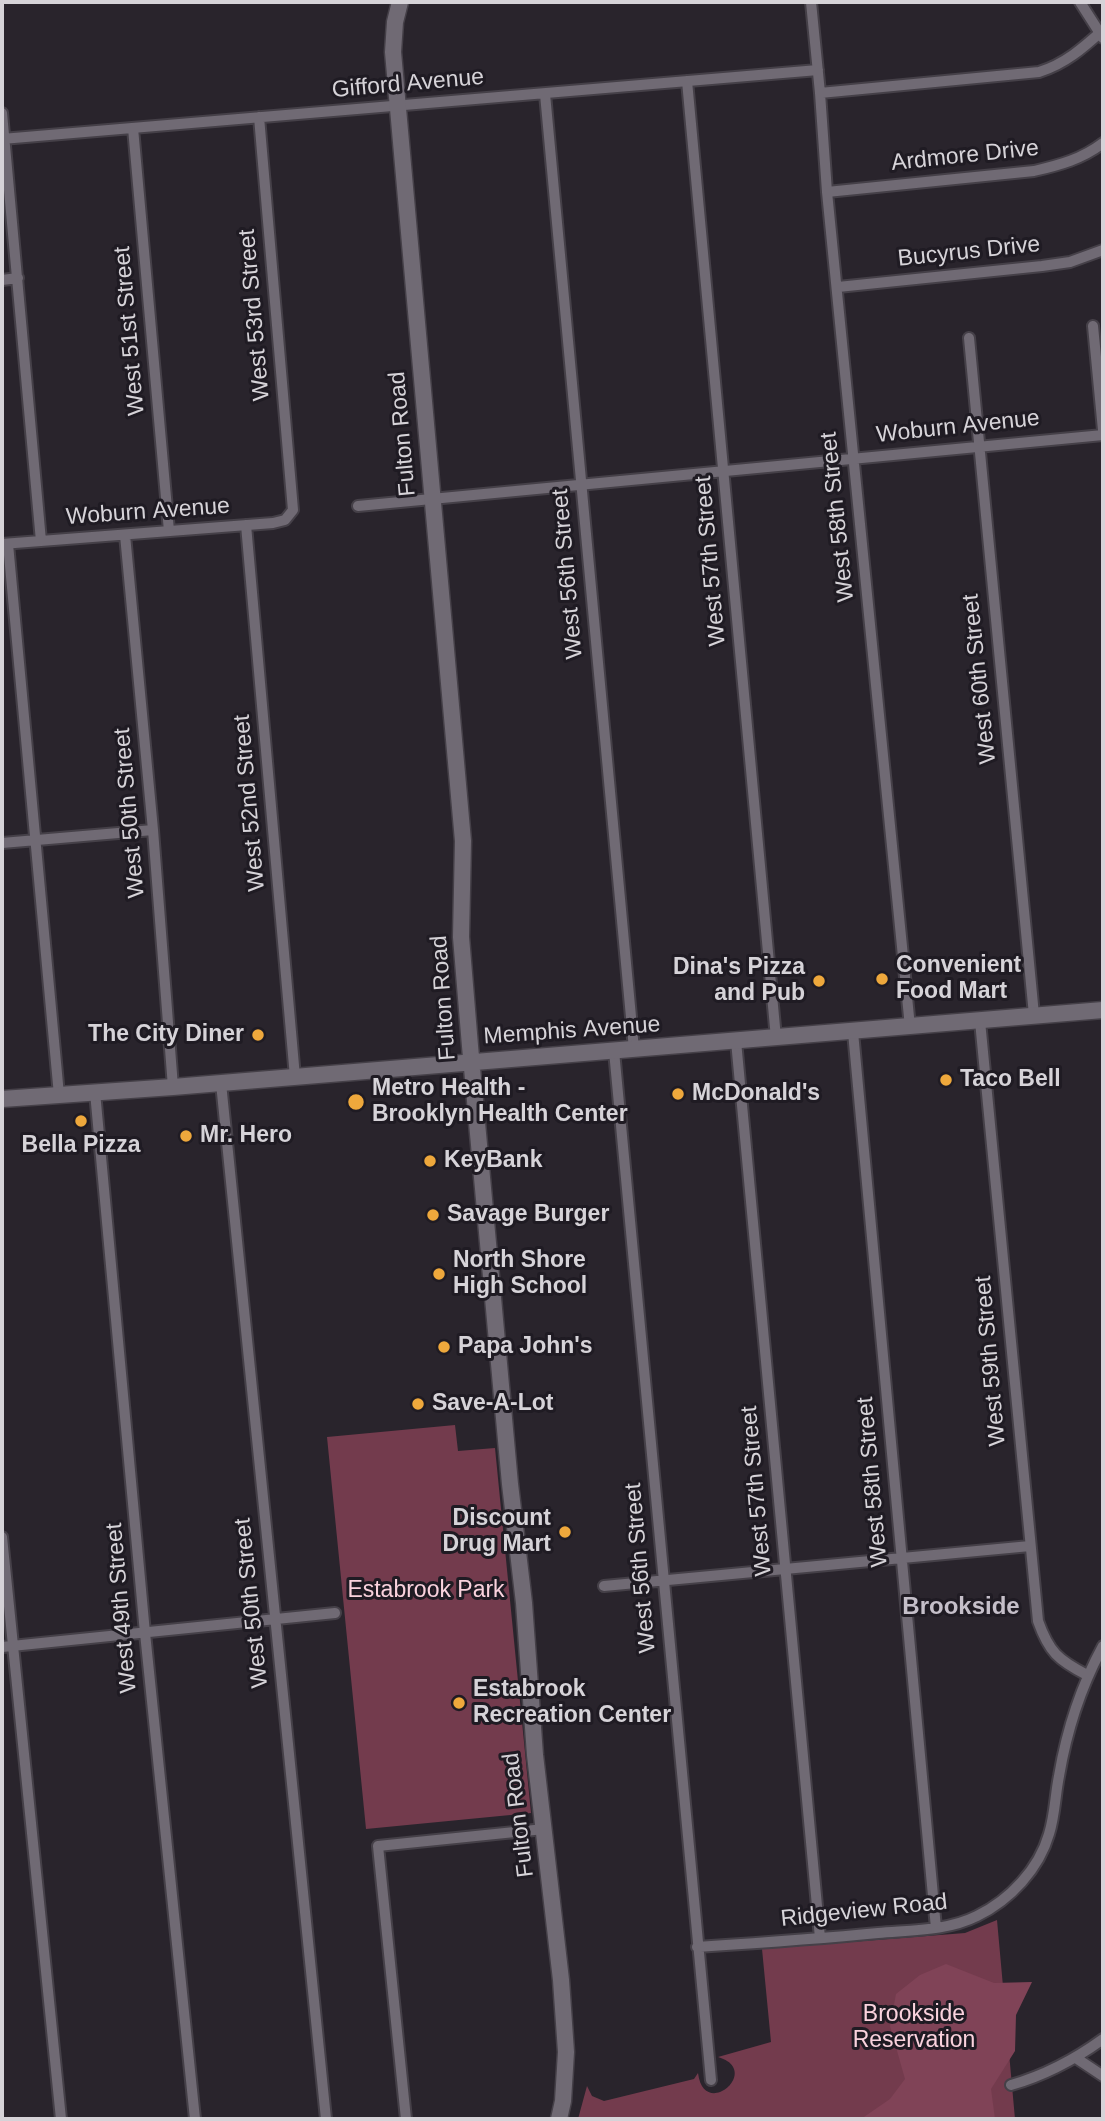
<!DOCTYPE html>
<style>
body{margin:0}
#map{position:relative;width:1105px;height:2121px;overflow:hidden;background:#29242c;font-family:Helvetica,sans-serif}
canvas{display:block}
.frame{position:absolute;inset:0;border:4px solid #d6d3d8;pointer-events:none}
</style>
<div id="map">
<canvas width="1105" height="2121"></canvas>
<div class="frame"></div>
</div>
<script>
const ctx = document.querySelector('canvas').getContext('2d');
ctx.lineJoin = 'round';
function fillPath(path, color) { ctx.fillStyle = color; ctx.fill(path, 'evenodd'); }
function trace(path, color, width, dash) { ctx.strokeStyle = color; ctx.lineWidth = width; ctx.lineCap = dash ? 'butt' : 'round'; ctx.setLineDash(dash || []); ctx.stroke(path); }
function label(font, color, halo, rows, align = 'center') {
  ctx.font = font + ' Helvetica,sans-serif'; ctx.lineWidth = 6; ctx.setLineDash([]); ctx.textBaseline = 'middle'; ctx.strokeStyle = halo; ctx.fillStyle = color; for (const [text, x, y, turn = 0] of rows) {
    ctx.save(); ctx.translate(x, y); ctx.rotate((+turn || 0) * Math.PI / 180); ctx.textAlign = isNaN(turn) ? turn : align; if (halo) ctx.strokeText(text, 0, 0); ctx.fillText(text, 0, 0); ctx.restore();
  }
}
fillPath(new Path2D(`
 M455,1425L458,1451L495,1448L531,1813L366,1829L327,1437Z
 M997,1920L1015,2119H578L587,2086L592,2096L604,2101L694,2079L698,2073C704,2121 763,2070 718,2057L771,2042L762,1949L965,1933Z`), '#733b4d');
fillPath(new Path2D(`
 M946,1964L994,1983L1032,1982L1016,2015L1015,2051L991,2089L995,2119H861L890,2099L905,2079L890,2026L896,1994L920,1975Z`), '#804357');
const minor = new Path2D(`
 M811,2L820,93L827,192L910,1027
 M1080,2L1103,38
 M687,81L776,1038
 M820,93L1039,72C1065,64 1083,48 1103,30
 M545,94L634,1049
 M2,113L41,541
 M133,128L169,531
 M2,139L818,70
 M827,192L1034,171C1060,165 1082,159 1103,143
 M2,280L18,278
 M838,287L1042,266L1070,262L1103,250
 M1093,326L1103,430
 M969,338L1034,1015
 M358,506L1103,435
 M246,525L295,1077
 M125,535L153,830L173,1087
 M2,544L273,523L285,520L293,510L259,117
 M8,544L59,1095
 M2,843L153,830
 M980,1021L1038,1621C1049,1652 1058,1660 1087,1675
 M853,1032L936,1928
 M736,1041L820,1938
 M614,1051L711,2080
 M221,1083L326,2119
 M95,1092L145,1633L195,2119
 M2,1537L61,2119
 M604,1586L1030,1546
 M2,1647L335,1613
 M697,1947C758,1943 818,1939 878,1933C911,1930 947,1931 977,1916C1010,1900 1039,1869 1049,1834C1055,1815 1055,1796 1059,1776C1067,1729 1080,1688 1103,1646
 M1076,2058L1103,2076
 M1011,2085C1046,2075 1074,2060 1103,2039
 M406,2119L378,1846L544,1829`);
const secondary = new Path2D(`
 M400,2L395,22L393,52L463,841L461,937L470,1046L510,1484L524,1603L535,1755L561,1980L566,2052L563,2101L559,2119
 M2,1099L173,1087L1103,1010`);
trace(minor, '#454048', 14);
trace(secondary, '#454048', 19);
trace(minor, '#706a74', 10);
trace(secondary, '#706a74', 16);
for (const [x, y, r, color] of [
 [882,979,7,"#eea83c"],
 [819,981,7,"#eea83c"],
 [258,1035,7,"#eea83c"],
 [946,1080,7,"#eea83c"],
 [678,1094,7,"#eea83c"],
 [356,1102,9,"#eea83c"],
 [81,1121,7,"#eea83c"],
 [186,1136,7,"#eea83c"],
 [430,1161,7,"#eea83c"],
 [433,1215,7,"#eea83c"],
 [439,1274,7,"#eea83c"],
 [444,1347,7,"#eea83c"],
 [418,1404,7,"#eea83c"],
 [565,1532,7,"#eea83c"],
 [459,1703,7,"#eea83c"]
]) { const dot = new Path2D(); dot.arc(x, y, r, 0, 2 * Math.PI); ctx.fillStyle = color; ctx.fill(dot); trace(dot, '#1f1b23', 2.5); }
label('23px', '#d6d3d8', '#1f1b23', [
 ["Gifford Avenue",408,84,-5],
 ["Ardmore Drive",965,156,-6],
 ["Bucyrus Drive",969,252,-6],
 ["West 53rd Street",255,315,-95],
 ["West 51st Street",130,331,-95],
 ["Woburn Avenue",958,427,-6],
 ["Fulton Road",403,434,-95],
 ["Woburn Avenue",148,512,-4],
 ["West 58th Street",838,517,-96],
 ["West 57th Street",711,561,-95],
 ["West 56th Street",568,574,-95],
 ["West 60th Street",980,679,-96],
 ["West 52nd Street",250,803,-95],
 ["West 50th Street",130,813,-95],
 ["Fulton Road",444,998,-94],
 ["Memphis Avenue",572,1031,-4],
 ["West 59th Street",991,1361,-95],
 ["West 58th Street",873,1482,-95],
 ["West 57th Street",757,1491,-95],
 ["West 56th Street",641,1568,-95],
 ["West 50th Street",252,1603,-96],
 ["West 49th Street",122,1608,-95],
 ["Fulton Road",519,1815,-97],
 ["Ridgeview Road",864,1911,-6]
]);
label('bold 23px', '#d6d3d8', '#1f1b23', [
 ["Convenient",896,966],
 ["Food Mart",896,992],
 ["Dina's Pizza",805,968,"right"],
 ["and Pub",805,994,"right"],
 ["The City Diner",244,1035,"right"],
 ["Taco Bell",960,1080],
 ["Metro Health -",372,1089],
 ["Brooklyn Health Center",372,1115],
 ["McDonald's",692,1094],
 ["Mr. Hero",200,1136],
 ["Bella Pizza",81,1146,"center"],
 ["KeyBank",444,1161],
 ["Savage Burger",447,1215],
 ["North Shore",453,1261],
 ["High School",453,1287],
 ["Papa John's",458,1347],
 ["Save-A-Lot",432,1404],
 ["Discount",551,1519,"right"],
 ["Drug Mart",551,1545,"right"],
 ["Estabrook",473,1690],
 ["Recreation Center",473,1716]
], 'left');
label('23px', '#fad2dd', '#1f1b23', [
 ["Estabrook Park",426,1591],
 ["Brookside",914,2015],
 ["Reservation",914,2041]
]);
label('bold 24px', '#c5bfc9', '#1f1b23', [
 ["Brookside",961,1607]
]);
</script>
